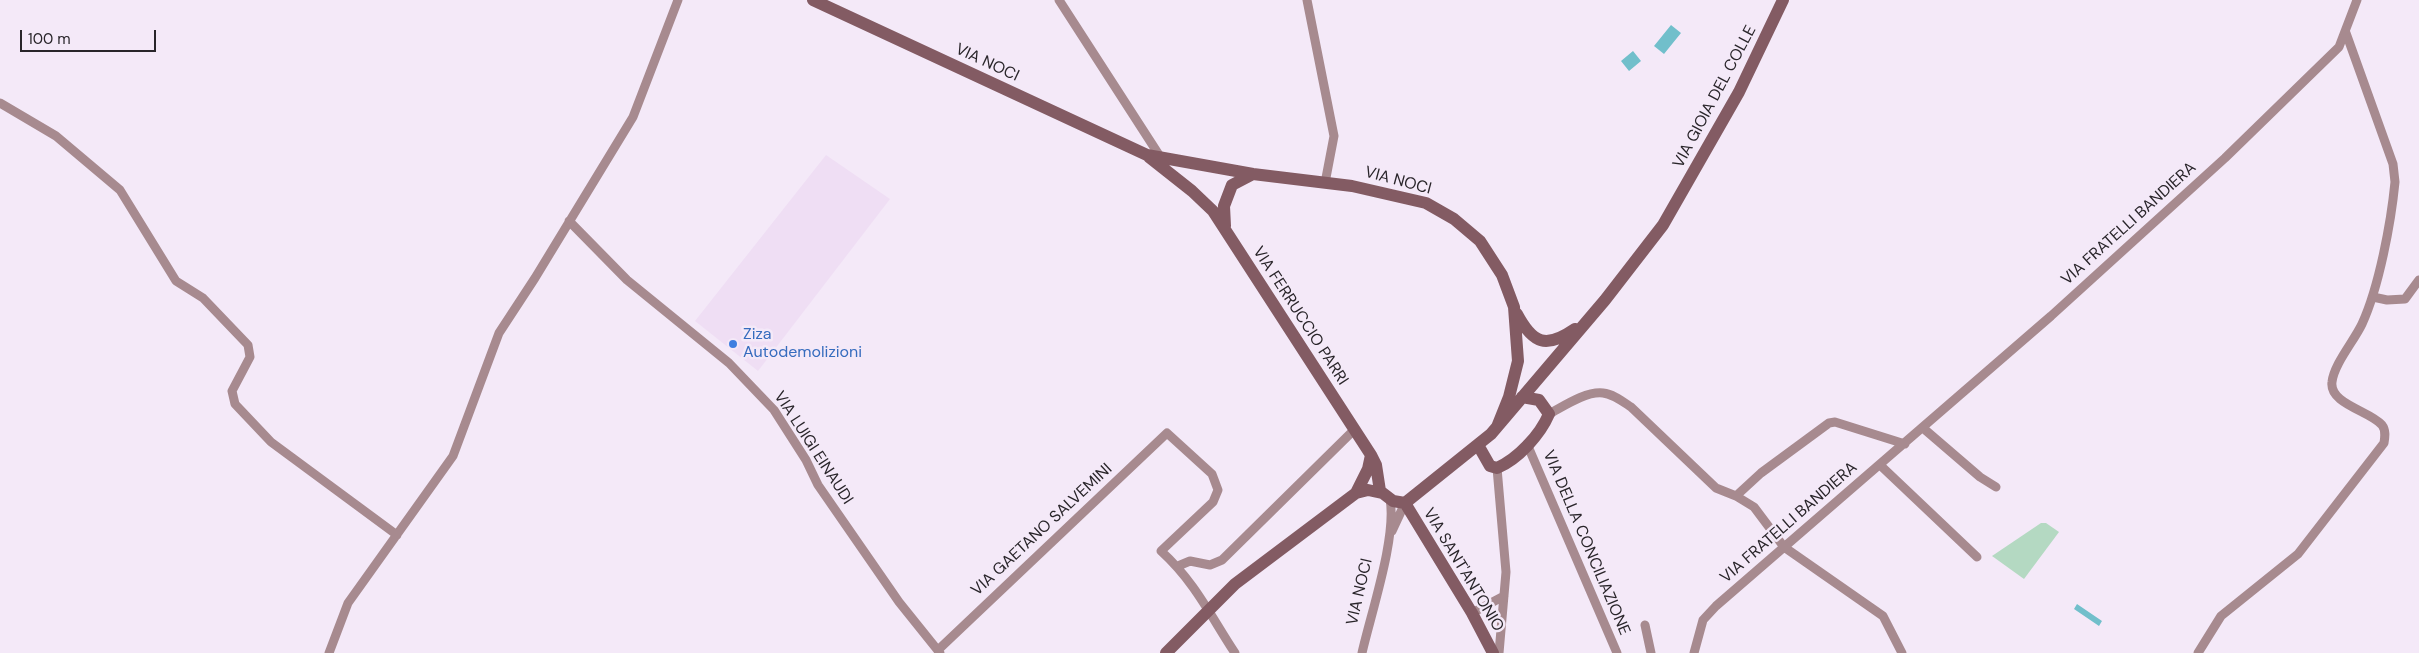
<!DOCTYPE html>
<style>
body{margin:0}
#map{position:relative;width:2419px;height:653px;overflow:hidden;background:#f4e9f8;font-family:"DM Sans",sans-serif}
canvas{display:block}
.scale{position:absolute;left:20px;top:30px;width:136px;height:22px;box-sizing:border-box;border:2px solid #29252a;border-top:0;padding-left:6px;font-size:15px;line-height:18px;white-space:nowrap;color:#29252a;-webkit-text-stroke:4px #f4e9f8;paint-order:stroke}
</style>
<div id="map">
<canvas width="2419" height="653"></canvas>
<div class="scale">100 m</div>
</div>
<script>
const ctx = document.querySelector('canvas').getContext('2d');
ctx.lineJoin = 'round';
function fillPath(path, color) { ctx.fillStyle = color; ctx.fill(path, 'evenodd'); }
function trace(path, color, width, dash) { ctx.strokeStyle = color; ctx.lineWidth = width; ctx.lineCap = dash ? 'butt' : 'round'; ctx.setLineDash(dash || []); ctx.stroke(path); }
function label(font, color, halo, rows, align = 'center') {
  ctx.font = font + ' "DM Sans",sans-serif'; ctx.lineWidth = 5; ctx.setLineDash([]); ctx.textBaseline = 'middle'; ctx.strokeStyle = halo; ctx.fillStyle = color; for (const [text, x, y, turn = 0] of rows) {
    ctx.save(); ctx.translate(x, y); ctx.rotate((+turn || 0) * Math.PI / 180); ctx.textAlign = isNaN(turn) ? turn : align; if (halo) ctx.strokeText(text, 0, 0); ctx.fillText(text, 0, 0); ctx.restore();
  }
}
fillPath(new Path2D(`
 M826,155L890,199L758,371L695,321Z`), '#efdef4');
fillPath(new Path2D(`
 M2041,523H2046L2059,532L2024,579L1992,556Z`), '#b4d9c2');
fillPath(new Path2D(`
 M1671,25L1681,33L1664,54L1654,46Z
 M1633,51L1641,61L1629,71L1621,61Z
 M2077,604L2102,621L2099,626L2074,609Z`), '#71bfcb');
trace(new Path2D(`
 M1059,0L1161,158
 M1307,0L1334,136L1325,183
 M0,103L56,136L120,190L176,281L203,298L248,345L250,357L232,391L235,404L271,442L397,535
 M569,221L627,280L729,363L774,410L806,460L818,485L899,602L940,653
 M2373,297L2387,300L2405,299L2419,280
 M1549,414C1564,406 1586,391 1603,393C1613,394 1622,401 1631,407L1716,488L1736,496L1754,507L1784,547L1883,616L1902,653
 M1923,428L1980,477L1996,487
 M1527,444L1617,653
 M1880,465L1977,557
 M1497,468L1506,572L1499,653
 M1736,496L1761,473L1829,423L1835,422L1905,444
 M1392,531L1405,503
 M1178,566L1190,561L1210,565L1222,560L1355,429
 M1472,613L1504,596
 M1645,625L1651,653
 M938,650L1167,433L1212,474L1218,490L1213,502L1161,551C1195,582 1210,615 1235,653
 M329,653L348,603L453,456L499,333L535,278L633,117L678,0
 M1362,653C1371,613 1397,537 1390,499
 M1694,653L1703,620L1716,606L2051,316L2225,158L2339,47L2357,0
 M2198,653L2221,616L2298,554L2384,443C2385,437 2386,430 2382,425C2370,411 2329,404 2332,382C2334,364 2354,341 2362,324C2379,287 2391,223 2395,182L2393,164L2346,33`), '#a78a8f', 9);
trace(new Path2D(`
 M813,0L1147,155L1253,174L1352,186L1426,203L1454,219L1480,241L1502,275L1514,307L1518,361L1509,397L1497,427
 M1149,157L1192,191L1213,211L1371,455L1376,465L1380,491L1393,501L1405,503
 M1225,226L1224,206L1232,185L1253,174
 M1517,314C1533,344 1546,349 1575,329
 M1478,445L1490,466L1497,468C1518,459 1540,435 1549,414L1539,400L1522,397
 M1356,493L1368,469L1371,455
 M1405,503L1491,434L1605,300L1663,225L1739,92L1783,0
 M1405,503L1472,613L1493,653
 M1166,653L1235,584L1356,493L1368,490L1382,493`), '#835b63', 12);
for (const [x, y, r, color] of [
 [733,344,5,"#3f7fe0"]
]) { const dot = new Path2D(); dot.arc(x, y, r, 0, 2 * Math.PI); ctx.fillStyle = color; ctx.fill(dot); trace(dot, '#f4e9f8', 2); }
label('16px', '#29252a', '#f4e9f8', [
 ["VIA NOCI",987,63,25],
 ["VIA GIOIA DEL COLLE",1715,97,-62],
 ["VIA NOCI",1398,181,15],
 ["VIA FRATELLI BANDIERA",2129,224,-42],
 ["VIA FERRUCCIO PARRI",1300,316,57],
 ["VIA LUIGI EINAUDI",813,448,57],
 ["VIA FRATELLI BANDIERA",1789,523,-41],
 ["VIA GAETANO SALVEMINI",1042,530,-43],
 ["VIA DELLA CONCILIAZIONE",1586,543,67],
 ["VIA SANT'ANTONIO",1463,570,59],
 ["VIA NOCI",1360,592,-77]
]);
label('16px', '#366cbe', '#f4e9f8', [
 ["Ziza",743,335],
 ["Autodemolizioni",743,353]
], 'left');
</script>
